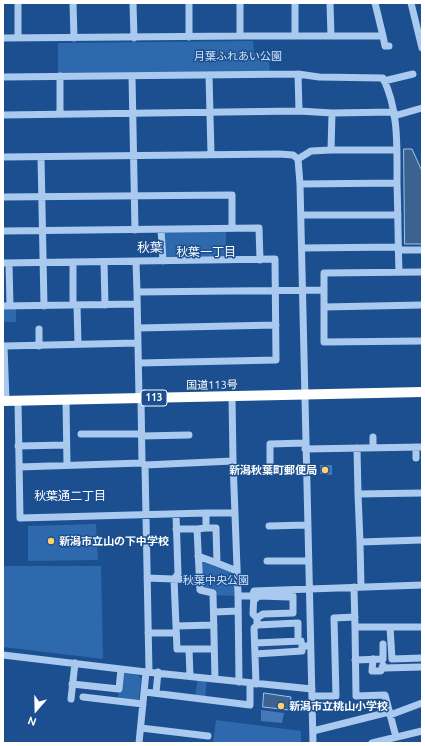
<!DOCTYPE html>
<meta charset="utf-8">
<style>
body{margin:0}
#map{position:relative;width:425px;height:746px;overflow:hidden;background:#1b4f8f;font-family:Ubuntu,sans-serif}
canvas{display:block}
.frame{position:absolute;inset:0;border:4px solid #fff;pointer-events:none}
.north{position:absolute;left:16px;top:690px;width:40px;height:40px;-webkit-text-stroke:3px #1b4f8f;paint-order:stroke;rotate:200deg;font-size:11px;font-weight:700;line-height:16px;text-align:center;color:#fff}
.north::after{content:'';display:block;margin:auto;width:14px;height:18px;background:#fff;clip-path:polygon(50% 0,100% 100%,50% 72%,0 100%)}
</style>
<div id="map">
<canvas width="425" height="746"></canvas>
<div class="frame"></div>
<div class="north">N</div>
</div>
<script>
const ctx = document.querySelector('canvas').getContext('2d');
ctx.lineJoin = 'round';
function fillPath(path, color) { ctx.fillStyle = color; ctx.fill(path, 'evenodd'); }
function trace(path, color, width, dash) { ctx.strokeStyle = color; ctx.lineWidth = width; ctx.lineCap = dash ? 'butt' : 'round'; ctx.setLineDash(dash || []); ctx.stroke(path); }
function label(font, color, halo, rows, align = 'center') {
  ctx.font = font + ' Ubuntu,"Noto Sans JP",sans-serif'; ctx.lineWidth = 3; ctx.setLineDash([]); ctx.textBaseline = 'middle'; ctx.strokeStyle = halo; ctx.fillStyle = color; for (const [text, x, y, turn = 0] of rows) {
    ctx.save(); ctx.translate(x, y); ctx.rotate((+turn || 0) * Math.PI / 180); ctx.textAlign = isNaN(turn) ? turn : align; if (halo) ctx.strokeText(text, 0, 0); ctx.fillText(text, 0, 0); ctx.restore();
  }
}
fillPath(new Path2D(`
 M253,41L254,53H268L270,72L58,74V43Z
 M226,229V260L163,261L161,230Z
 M3,306H16V322H3Z
 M96,524L98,560L28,561V526Z
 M199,557L236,571L237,596L212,595L200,591Z
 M3,566H101L103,659L3,647Z
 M120,673L138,675L141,679L139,699L135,702L118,699Z
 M198,677L207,678L205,699L195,698Z
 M216,720L301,731V743H213Z`), '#2e69ad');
const water = new Path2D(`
 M404,149H412L422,171V244H405Z
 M264,693L291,697L289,710L263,707Z`);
fillPath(water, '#3c6290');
trace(water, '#9cc4f0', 1);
fillPath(new Path2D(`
 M320,465H332V475L320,474Z
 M261,710L284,713L282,723L261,721Z`), '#4478b7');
trace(new Path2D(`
 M18,3V38
 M73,3L74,38
 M133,3L134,38
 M189,3V37
 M240,3V36
 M295,3V36
 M330,3L331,36
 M411,3L422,48
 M383,36L385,46H389
 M3,38L240,36H383L375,3
 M298,74L299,111
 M209,75L211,154
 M60,76V114
 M132,76L135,230
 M3,77L298,74L319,77L383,78C399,110 397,148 397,183C398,213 398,242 399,272
 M384,81L413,74
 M332,113L394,112
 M3,115L299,111L332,113L331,150L311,151L298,159
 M394,116L422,108
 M331,150H397
 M3,157L279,154L293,155L298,159L300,184L313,743
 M41,157L44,306
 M300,184L397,183
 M3,197L232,195V228
 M301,215H398
 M161,230L163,261
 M3,231L259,228L260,260
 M302,248L398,247
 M398,250H422
 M104,262L105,305
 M136,262L137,292
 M3,263L275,259L276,360L139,363
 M9,263L10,306
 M422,272L324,273V342L422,341
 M73,305V262
 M77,305L78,344
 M3,306L137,304
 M324,307L422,305
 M138,328L276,325
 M39,329V346
 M139,398L137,292L324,290
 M141,399L142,463L145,465
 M66,400L67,465
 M6,401L4,346L138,343
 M18,401L20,518L206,513
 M81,434H141
 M141,436L189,435
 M373,437V448
 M18,446L66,445
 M357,448L358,494
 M305,449L422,447
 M416,458V447
 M233,461L238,594L239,682
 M19,467L142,463
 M270,467V444L305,443
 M422,493L358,494L360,542L422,540
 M176,514L178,574L174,579L177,649H189L190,676
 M269,526L307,525
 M206,528H216L217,563L237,571
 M176,529H197
 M360,542L361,587
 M198,556L217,563
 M267,561H308
 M147,578L199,580
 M354,587L355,627H390L392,659L422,658
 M254,592L253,614L257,618V625L254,628L256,684
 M238,596H252L254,591L422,585
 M254,600L259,596L289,597V594
 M214,612L238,611
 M257,618L263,614L293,613V596L289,597
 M257,625L298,623V641
 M176,626L214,625
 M355,627L356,696L385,695L396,737
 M390,627H422
 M148,633H176
 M255,643L301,641V642
 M189,649H214
 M255,654L302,651V646H310
 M3,655L146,672L139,743
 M373,659L372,671H381L383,665
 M355,660L383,659V644
 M384,668L422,667
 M149,671L145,465L233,461L232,396
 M146,672L312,689
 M215,679L213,593L200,590L197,529L206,528V513H235
 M72,684L119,689L121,669
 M145,692L250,705V683
 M156,693L158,672
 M312,696H336L334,618L355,617
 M83,697L143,704
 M71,699L75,663
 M390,715L422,703
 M141,728L208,736
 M313,731L389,712
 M372,743L422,731`), '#a9c9ee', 7);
trace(new Path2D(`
 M3,401L422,392`), '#fff', 10);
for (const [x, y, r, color] of [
 [325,470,4,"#ffd166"],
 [51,541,4,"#ffd166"],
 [281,706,4,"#ffd166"]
]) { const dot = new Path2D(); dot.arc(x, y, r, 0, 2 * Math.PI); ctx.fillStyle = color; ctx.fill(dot); trace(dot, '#1b4f8f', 1.5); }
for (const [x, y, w] of [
 [154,398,26]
]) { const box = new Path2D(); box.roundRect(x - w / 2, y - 8, w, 16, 3); ctx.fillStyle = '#1b4f8f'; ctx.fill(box); trace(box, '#fff', 1); }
label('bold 10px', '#fff', null, [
 ["113",154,398]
]);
label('11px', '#cfe3fa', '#1b4f8f', [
 ["月葉ふれあい公園",238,56],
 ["秋葉中央公園",216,580]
]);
label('11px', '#fff', '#1b4f8f', [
 ["国道113号",212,385,-1]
]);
label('bold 11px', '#fff', '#1b4f8f', [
 ["新潟秋葉町郵便局",317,470,"right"],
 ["新潟市立山の下中学校",59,541],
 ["新潟市立桃山小学校",289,706]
], 'left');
label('12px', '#fff', '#1b4f8f', [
 ["秋葉一丁目",206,252],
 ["秋葉通二丁目",70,496]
]);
label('13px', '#fff', '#1b4f8f', [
 ["秋葉",150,248]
]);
</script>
